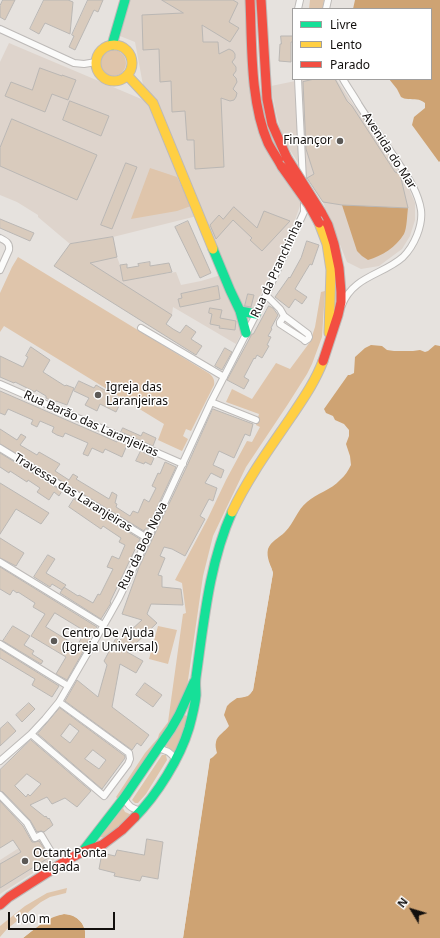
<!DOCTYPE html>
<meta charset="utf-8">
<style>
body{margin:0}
#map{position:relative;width:440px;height:938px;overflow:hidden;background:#e6e2de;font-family:"Noto Sans",sans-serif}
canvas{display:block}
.legend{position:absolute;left:292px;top:8px;width:140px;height:72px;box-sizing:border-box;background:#fff;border:1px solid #a09f9e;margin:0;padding:5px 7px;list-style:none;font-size:12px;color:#120f0d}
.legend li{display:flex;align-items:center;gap:8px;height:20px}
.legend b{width:20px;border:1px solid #a09f9e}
.north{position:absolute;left:392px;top:890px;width:40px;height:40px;-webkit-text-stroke:3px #fff;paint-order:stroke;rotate:308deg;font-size:11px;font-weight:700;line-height:16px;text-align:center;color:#120f0d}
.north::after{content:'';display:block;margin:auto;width:14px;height:18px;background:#120f0d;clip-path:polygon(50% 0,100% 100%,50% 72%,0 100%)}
.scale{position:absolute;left:8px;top:912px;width:107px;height:18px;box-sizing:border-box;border:2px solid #120f0d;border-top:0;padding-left:5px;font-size:12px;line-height:14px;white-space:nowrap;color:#120f0d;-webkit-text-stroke:3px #fff;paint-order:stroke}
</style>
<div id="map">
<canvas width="440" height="938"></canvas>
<ul class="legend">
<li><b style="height:5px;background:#16e098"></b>Livre</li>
<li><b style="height:5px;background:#ffcf43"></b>Lento</li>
<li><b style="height:5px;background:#f24e42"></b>Parado</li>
</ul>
<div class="north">N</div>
<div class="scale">100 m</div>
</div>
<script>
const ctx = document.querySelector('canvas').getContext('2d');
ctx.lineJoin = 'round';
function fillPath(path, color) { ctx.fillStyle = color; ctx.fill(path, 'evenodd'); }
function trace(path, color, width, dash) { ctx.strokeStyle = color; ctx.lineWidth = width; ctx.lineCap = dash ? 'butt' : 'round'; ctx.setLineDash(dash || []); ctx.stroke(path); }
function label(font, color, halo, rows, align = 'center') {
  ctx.font = font + ' "Noto Sans",sans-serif'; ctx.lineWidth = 3; ctx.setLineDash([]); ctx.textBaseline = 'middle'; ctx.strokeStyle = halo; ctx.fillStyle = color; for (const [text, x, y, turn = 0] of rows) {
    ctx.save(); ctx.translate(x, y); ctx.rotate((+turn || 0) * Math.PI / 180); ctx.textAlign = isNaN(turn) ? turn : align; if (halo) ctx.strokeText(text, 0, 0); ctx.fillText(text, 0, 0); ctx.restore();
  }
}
fillPath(new Path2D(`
 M130,0H247L265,144L278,171L301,203L289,237L236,344L173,307L172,315L161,333L54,266L70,244L38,217V215L17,202L0,195V62L9,43L146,101L135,42L120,36ZM197,216L221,275L201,281L181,285L176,272L123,280L120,265L117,257L113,237Z
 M305,79H336L407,184L415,203V220L410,236L402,249L379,266L361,269L347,262L323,202L283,139L276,113L271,86Z
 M44,832L58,857L0,894V860Z`), '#ded4cc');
fillPath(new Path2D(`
 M310,0H324L323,9H309Z
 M100 63a13 13 0 1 1 26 0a13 13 0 1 1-26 0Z
 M150,168L177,177L191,206L177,211L131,219Z
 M18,257L210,374C213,377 215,380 214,385L191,431L186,429L183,436L188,439L182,451L158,440L164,424L4,326L0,332V293L12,267Z
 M325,291L322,337L312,364L307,374L288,404L246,467L213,536L203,576L187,687L179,709L119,800L116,797L145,753L158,738L159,734L168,722L183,614L186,613L182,583L175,580L208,518L226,480L247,441L252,442L260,427L256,425L259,414L226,402L232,389L252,399L276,363L290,369L310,342L315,327L321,292Z
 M158,626L177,630L168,664L149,659Z
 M185,715L188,717L176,753L166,746L177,729Z
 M162,755H166L167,760L146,794L138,803H135L132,800Z
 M123,808L125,812L132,815L105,838L100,837L113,821Z
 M67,888L66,893L50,897L41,902L7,929L0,937V926L25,906L47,893Z`), '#dfc5ab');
fillPath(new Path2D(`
 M355,0H440V161L439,162L412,125L414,117L425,108V103C419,98 415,100 408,99C405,99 403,98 401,97L397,89L389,79H431V9H353Z
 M342,205L408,208C407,215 407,228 404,234C396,247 382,256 368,260L362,256L357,251Z
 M371,345L382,346L387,350L394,351H413L420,350L425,352L428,351L435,345L440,346V938H183L210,759L213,757L217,753C216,749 215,746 216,742C217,735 225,732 229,726L224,715L227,706L230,703L237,698L244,697L250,694L253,690L273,573C271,565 266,558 268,549C271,541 279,538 285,532C294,523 297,510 307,502C317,493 331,490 340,480C345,476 348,471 351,465L350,456L346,444L349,436V430L344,424L335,420L333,416L326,413L324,409L348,375H350L354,373L355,357L365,348Z
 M64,914C78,915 87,925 85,938H23C35,928 48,917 64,914Z`), '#cea373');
fillPath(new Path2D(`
 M267,562L271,567L273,573L253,690L250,694L248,696L244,697L237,698L236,696L247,694L251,689L271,573Z
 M210,757L183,938H181L208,759Z
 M64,912L73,913L77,916L84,921L87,929V938H85V930L82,923L76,917L72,915L64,914L54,916L48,920L41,924L23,938H21L28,931L47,918L54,915Z`), '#e6e2de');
const building = new Path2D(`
 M3,0H15L5,20L0,17V6Z
 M44,0H68L73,2L70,34L45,23L39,34L30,29Z
 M88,0H103L98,12L94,10L75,50L69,47L74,36L72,35Z
 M162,0H233L238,3L229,22L239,28L230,42L202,25L203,42H218L219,54L229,49L233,51L235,54V58L232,62L236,67V71L233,75L236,78L237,82L233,89L237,93L236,97L234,100L230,101L221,98L224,167L195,169L194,140H187L185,111L172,112L171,81L160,82L159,49L143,50L142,15L183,13Z
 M281,36H293V42H291V62L279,61L280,44H281Z
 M40,68L62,76V75L76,80L68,100L52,94L45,112L5,96L11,82L32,90Z
 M315,79H335L347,101L352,106L395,172L400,174L408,208L342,205L323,202L307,178L314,174L306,149L303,82Z
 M70,101L109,116L101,136L63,120Z
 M12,119L97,155L77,200L0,166V148Z
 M126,163L137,167L112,229L101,225Z
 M234,207L257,228L264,211L290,221L262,251L250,240L252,238L233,220L216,239L210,225L219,215L223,219Z
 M0,219L34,233L30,241L0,228Z
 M188,221L211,273L200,278L175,227Z
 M113,237L117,257L90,263L172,315L166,324L173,329L180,333L186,325L196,332L191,339L202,346L196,355L54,266L70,244Z
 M307,241L319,245L312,265L310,264L295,289L307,297L302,304L295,299L289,308L275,297L289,277L290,278L301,258Z
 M150,262V266L169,263L172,272L123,281L120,265L127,264V268L139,266L138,264Z
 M218,286L220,299L180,307L178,299L182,298L181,294Z
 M248,294L254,295L251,307L245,306Z
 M269,306L273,308L278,315L271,328L272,329L268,336L271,337L267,345L269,346L262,358L257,355L255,359L254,358L244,377L249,380L244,389L227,380L252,334H253Z
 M210,308L222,310L220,318L236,321L235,330L219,328L220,326L210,324L212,314L209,313Z
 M31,347L50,360L43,372L65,386L66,385L74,388L67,405L56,401L55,403L46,398V396L36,390L35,392L15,382L14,383L0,377V356L23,367L28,357L26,356Z
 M225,348L232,352L222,370L215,366Z
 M79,381L94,388L96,385L122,400L116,412L100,404L97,411L85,405L89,398L74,391Z
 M0,391L117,442V440L127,445L122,457L105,449L103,453L92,448L88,456L83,454L88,443L65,433L63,437L57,435L52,432L54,427L40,421L37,427L31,424L33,420L8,409L5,415L0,413Z
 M213,409L253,424L250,436L245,434L234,458L219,451L213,465L224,470L221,478L211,473L205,483L217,488L213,501L209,499L200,516L205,519L185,556L172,549L164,547L160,556L165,558L158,575L162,576V587L181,589L183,605L151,604L147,614L157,623L127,652L143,661L136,673L120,664L112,707L149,735L141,746L137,743L132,750L65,701L77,680L98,697L107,665L104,661L116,638L119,641L142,620L122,614L139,567L187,466Z
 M123,428L141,436L143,432L156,438L153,446L121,432Z
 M0,429L17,440L21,434L26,437L20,445L37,455L39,452L60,464L55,471L69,480L73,474L78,477L76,479L109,499L112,492L117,495L115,503L117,504L116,507L130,516L133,511L138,513L144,499L149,502L156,488L152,486L158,473L160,474L165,462L176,467L147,529H145L144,531L0,444Z
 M141,451L154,458L151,465L145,462L144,464L136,461Z
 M0,453L62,491L59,496L54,492L49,500L37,492L40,488L28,480L27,482L10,471L9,473L0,467Z
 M0,483L49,513L41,524L16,509L0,534Z
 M74,499L140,539L110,602L111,603L101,619L60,593L64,587L78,596L79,595L93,603L98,594L100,595L113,569L107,567L112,556L119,559L125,545L119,542L121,538L103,526L101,529L69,507Z
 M0,538L24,553L16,566L0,558Z
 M48,555L55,559L46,573L66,585L62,590L52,584L50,587L34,577Z
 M0,567L97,627L83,650H84L67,680L56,674L66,657L31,636L45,614L33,607L35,603L18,592L17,593L13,590L10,595L0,589ZM55,613L83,630L82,631L83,632L81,636L82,637L77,646L46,627Z
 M13,626L30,636L24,645L34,651L32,654L43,661L41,664L3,641Z
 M0,649L59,686L52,697L32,685L35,679L0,658Z
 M145,683L162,695L153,707L136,695Z
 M29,703L35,709L22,722L16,715Z
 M60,708L125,756V758L102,789L38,734ZM70,724L79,731L70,743L61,736ZM93,750L106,760L99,769L85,759Z
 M8,722L16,731L0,746V729Z
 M31,740L91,791L77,807L65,798L52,804L47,797L30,805L45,817L46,816L48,819L49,818L53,825L44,832L41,831L37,832L30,820L3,792L0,791V770ZM27,774L41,784L30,796L28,794L26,797L15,786Z
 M0,801L23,826L32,842H35L39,841L50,857L0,888V864L21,852L13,840L0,848Z
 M147,839L163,842L158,879L142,876L140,881L114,876L115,873L99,869L102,853L115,856L117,850L144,855Z`);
fillPath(building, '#d9cbbd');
trace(building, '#bab7b4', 1);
const street = new Path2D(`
 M298,9L300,0
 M326,9L328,0
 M0,29L74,63L84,64L96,62
 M298,79L303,181
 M0,238C6,241 10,243 9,250L0,270
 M266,295L280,309L284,316L308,334L309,337L308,339L305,341L303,339L280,324V322L284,316
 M342,305C353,276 383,275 403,257C414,246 423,226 421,210C418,191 407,176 397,161C385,142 371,124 359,105C354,96 348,88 343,79
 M141,328L224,377
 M0,384L183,464
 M211,402L256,420
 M0,448L147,538
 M0,562L103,625
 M0,644L68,686
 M31,734L104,796L128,764L130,759L129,753L59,702
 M157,748C167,751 170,751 176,760
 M0,761L31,734L45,719L59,702L109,616L119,598L155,523L193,441L211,402L266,295L304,212V198
 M0,795L27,823L35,838L41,835L50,850
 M124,798C129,807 131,808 141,811`);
const fast = new Path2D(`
 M112,45L125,0
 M213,249L230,290L240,311L246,333
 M240,311L256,314
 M135,817C157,795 180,758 189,728C192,717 195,706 196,695C196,689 195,683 196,677C204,621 209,564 232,512
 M83,851L124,798L171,729L179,715L194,682`);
const slow = new Path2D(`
 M96 63a18 18 0 1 1 36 0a18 18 0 1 1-36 0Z
 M127,75L153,103L213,249
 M319,223L327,244L331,270L329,333
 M232,512C248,478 270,448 291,417C303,399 315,382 323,361`);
const jam = new Path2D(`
 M250,0C252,44 250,102 268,143C272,151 278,159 282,167
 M261,0L267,99L272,124L287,158
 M321,212L328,225L334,244L339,268L341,292V302L338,315L323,361
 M0,905L9,897L67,860L82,852L102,845L122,830L135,817`);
trace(street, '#bdbab8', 8);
trace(fast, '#bdbab8', 11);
trace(slow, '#bdbab8', 11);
trace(jam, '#bdbab8', 11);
trace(street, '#fbfbfa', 6);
trace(fast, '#16e098', 9);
trace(slow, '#ffcf43', 9);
trace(jam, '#f24e42', 9);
const jamBridge = new Path2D(`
 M287,158L321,212
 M282,167L309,205L319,223`);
trace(jamBridge, '#bdbab8', 11, []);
trace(jamBridge, '#f24e42', 9);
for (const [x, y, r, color] of [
 [340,141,4,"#5c5956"],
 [98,395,4,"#5c5956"],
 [54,641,4,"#5c5956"],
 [25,861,4,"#5c5956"]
]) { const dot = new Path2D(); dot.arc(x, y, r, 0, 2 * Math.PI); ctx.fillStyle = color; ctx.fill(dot); trace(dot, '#fff', 1.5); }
label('12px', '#120f0d', '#fff', [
 ["Finançor",332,141,"right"],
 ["Igreja das",106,388],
 ["Laranjeiras",106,402],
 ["Centro De Ajuda",62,634],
 ["(Igreja Universal)",62,648],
 ["Octant Ponta",33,854],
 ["Delgada",33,868]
], 'left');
label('12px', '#120f0d', '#fff', [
 ["Avenida do Mar",389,151,57],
 ["Rua da Pranchinha",277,269,-65],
 ["Rua Barão das Laranjeiras",91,424,24],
 ["Travessa das Laranjeiras",73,493,32],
 ["Rua da Boa Nova",143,546,-64]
]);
</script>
